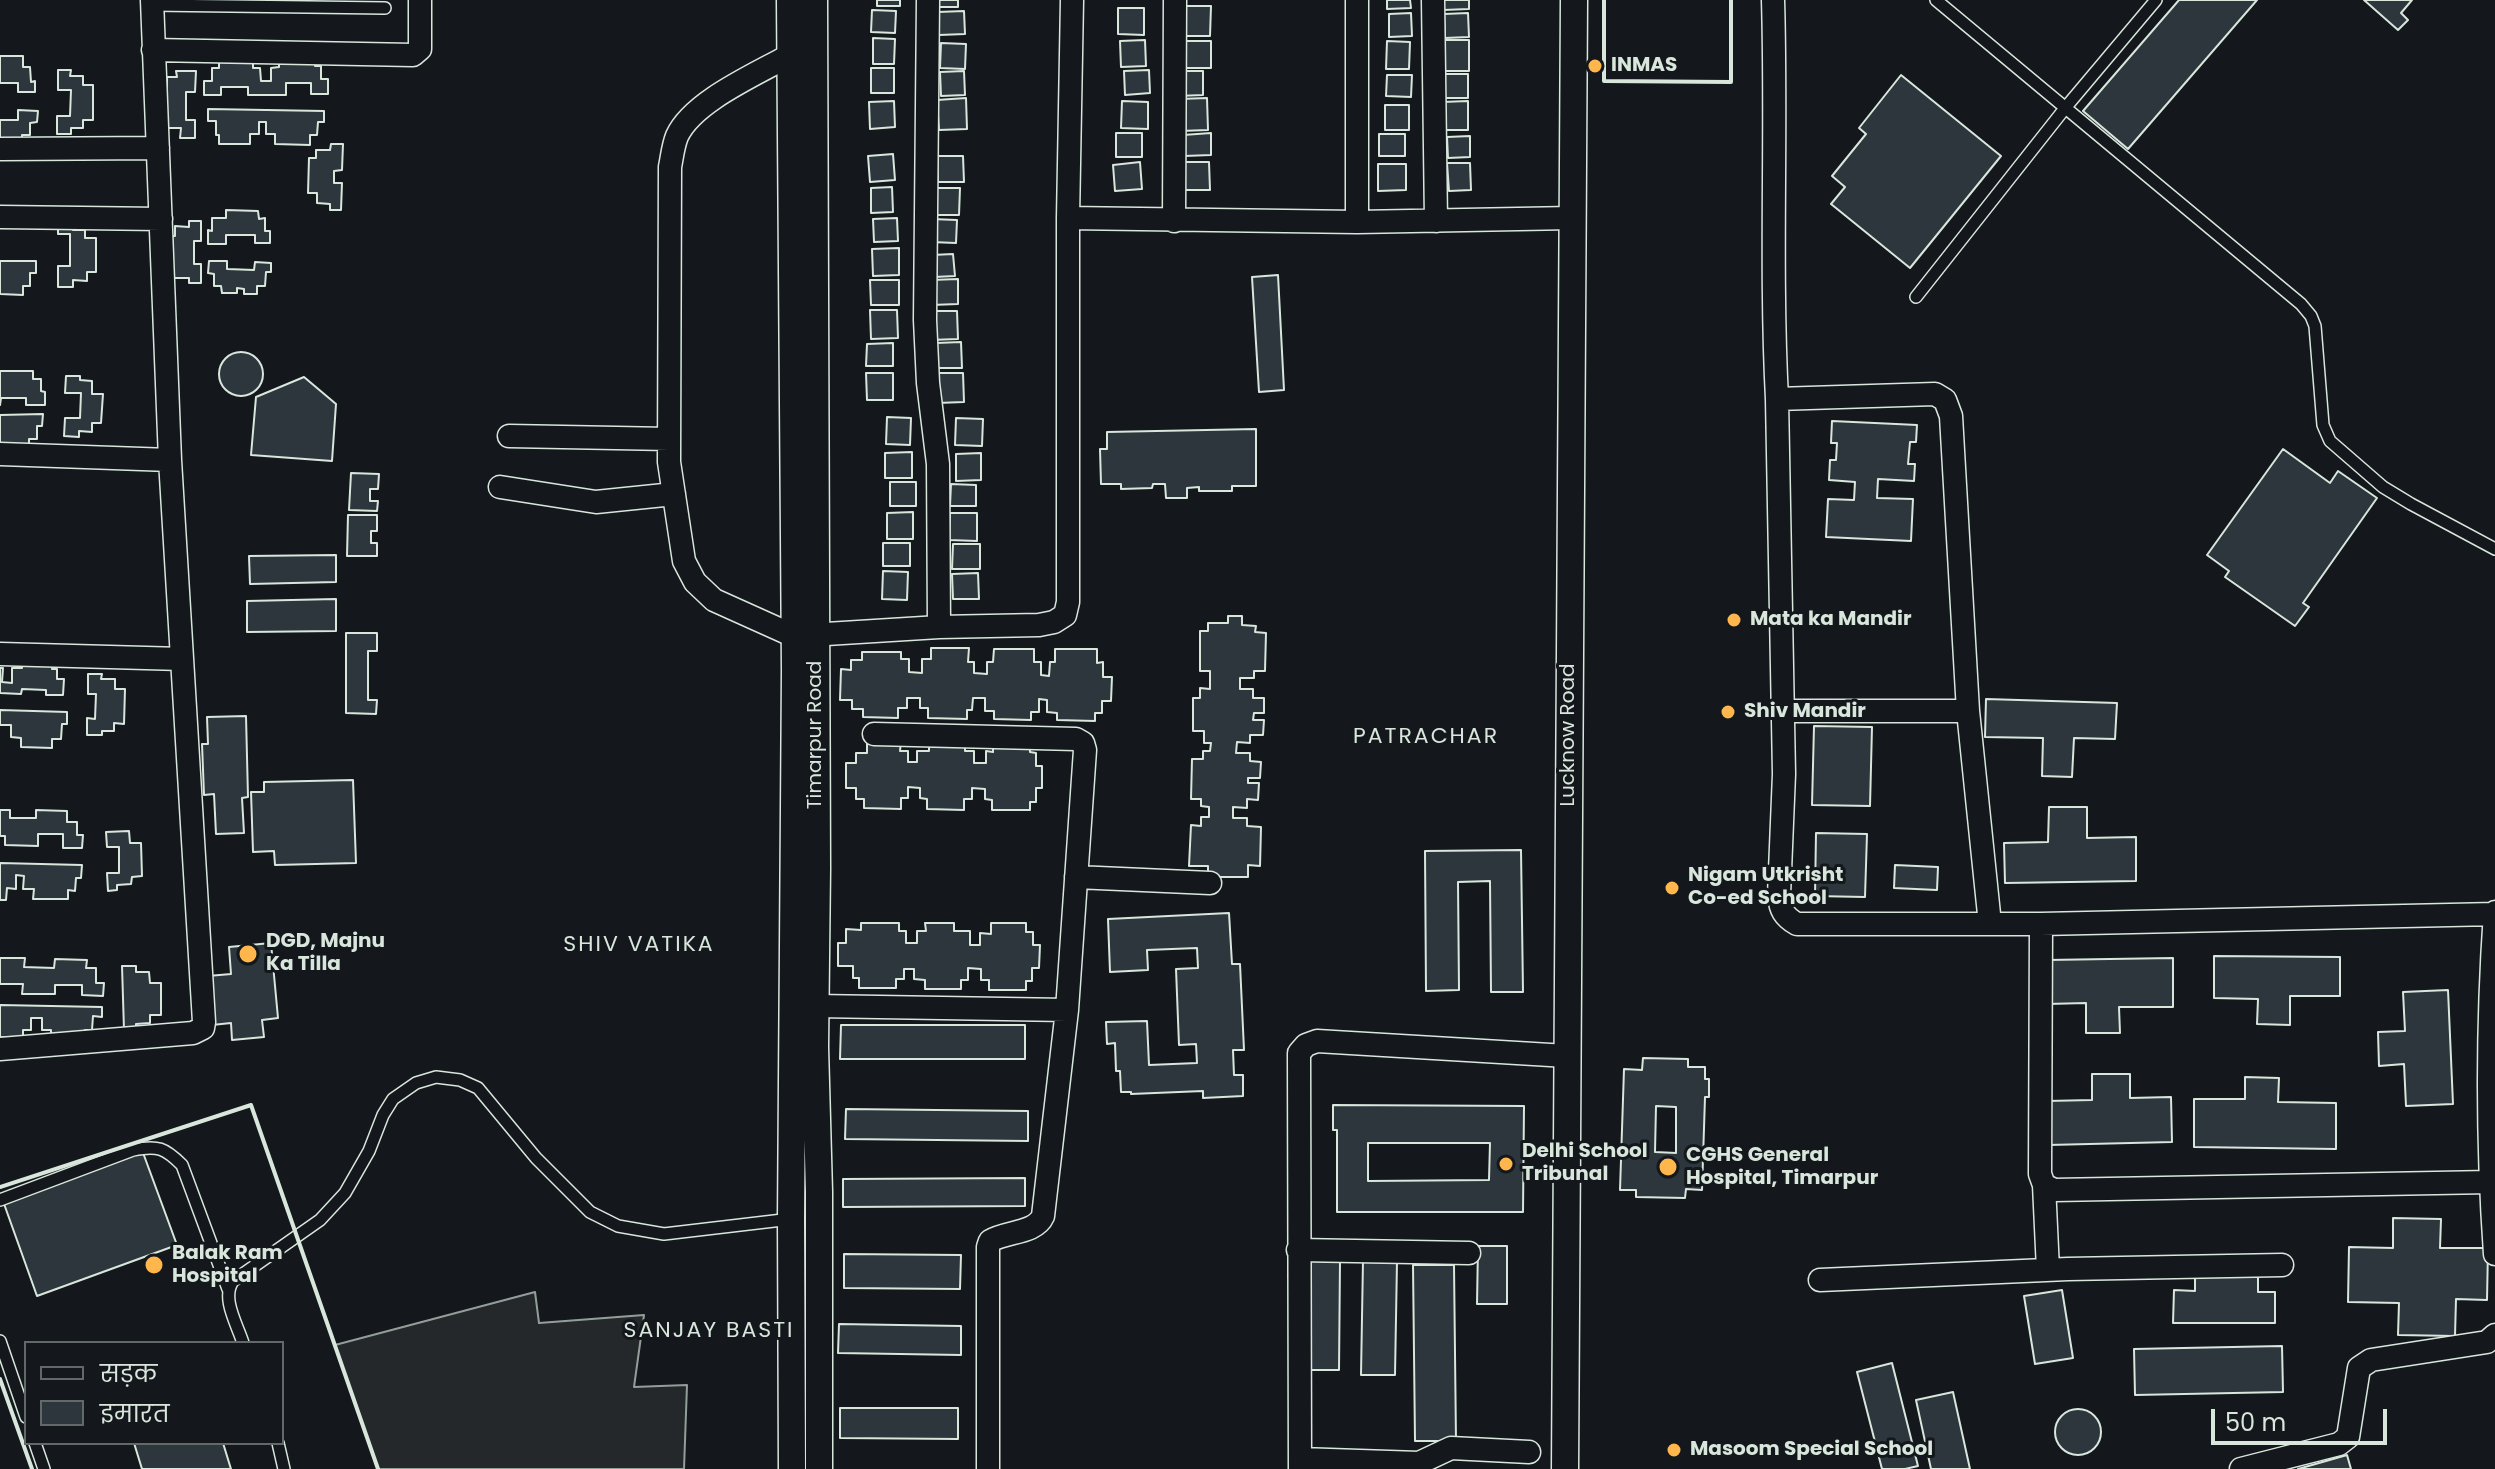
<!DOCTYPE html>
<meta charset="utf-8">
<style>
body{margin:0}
#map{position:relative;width:2495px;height:1469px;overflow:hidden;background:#14181c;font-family:Poppins,"Noto Sans Devanagari",sans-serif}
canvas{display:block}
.legend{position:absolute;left:24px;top:1341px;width:260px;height:104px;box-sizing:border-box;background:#14181c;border:2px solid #626a69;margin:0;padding:10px 14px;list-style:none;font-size:24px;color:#d8e6dc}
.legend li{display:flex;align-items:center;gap:16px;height:40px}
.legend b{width:40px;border:2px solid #626a69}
.scale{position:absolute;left:2211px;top:1409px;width:176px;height:36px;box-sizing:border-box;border:4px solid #d8e6dc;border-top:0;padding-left:10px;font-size:24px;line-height:28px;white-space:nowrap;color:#d8e6dc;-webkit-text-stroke:6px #14181c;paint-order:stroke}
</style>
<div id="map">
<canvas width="2495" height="1469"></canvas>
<ul class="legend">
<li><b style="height:10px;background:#14181c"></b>सड़क</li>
<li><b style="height:22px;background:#2c363c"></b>इमारत</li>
</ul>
<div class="scale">50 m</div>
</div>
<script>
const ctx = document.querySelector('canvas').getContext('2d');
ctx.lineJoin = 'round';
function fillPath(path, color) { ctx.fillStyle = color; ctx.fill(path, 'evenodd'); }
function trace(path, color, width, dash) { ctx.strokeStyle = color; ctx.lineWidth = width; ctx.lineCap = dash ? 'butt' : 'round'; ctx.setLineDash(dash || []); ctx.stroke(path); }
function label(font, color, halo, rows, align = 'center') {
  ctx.font = font + ' Poppins,sans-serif'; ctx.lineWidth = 6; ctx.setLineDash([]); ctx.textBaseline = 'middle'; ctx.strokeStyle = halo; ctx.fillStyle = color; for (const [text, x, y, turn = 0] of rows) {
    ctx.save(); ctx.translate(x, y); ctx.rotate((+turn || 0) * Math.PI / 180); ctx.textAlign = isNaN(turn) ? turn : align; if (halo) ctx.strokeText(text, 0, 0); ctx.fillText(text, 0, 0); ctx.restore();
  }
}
const parking = new Path2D(`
 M535,1292L539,1323L644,1315L634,1387L687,1385L684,1469H378L335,1345Z`);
fillPath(parking, '#24282b');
trace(parking, '#939e99', 2);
const building = new Path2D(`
 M877,0H900V6H877Z
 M934,0H958V7H934Z
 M1387,0H1410L1411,8L1387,9Z
 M1442,0H1469V9L1443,10Z
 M2179,0H2257L2128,149L2083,111Z
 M2364,0H2412L2401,13L2408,20L2398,30Z
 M1184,6H1211L1210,36H1185Z
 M1118,8H1144V35L1118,34Z
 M872,10L896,11L895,33L871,32Z
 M964,11L965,34L939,35L938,12Z
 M1411,13L1412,36L1389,37V14Z
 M1468,13L1469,37L1445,38L1444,14Z
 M873,38L895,39L894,64H873Z
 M1145,40L1146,66L1121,67L1120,41Z
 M1444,40H1469V71H1443Z
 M1183,41H1211V68H1183Z
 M1387,41L1410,42L1409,69H1386Z
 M941,43L966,44L965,69L940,68Z
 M0,56H23V67H30L31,82L35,81V92H18V83H0Z
 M219,59H253V68H260L261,81H271V68L279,67V60L315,59V66H321V79H328V94H311V83H286V95H248V87H221V95H204V81H212V68H219Z
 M871,68H894V93H871Z
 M58,70H71L70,76H83V85H93V120H83V128H71V134H57V116H70L71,90H58Z
 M1149,70L1150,93L1125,95L1124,71Z
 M176,71H196L195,92H186V120H195V138H180L181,128H168V121H162V87H167V77H177Z
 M964,71L965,95L941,96L940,72Z
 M1178,71H1203V95L1178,96Z
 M1443,74H1468V98H1442Z
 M1387,75H1412L1411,97L1386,96Z
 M1901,75L2001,156L1910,268L1831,204L1845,187L1832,176L1866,134L1859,128Z
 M966,98L967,129L939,130L937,100Z
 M1207,98L1208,130L1180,131L1179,99Z
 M894,101L895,127L870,129L869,102Z
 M1122,101L1148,102V129L1121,128Z
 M1468,101V130H1442V102Z
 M1385,105H1409V130H1385Z
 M208,109L324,111V122H318L317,135H310V145L275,144V134H266V122H259V134H250V144H219V135H216V121H208Z
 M18,110L38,111L37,122L30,123V135H22V144H0V120H18Z
 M1116,133H1142V157H1116Z
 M1211,133V155L1184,156L1183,135Z
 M1379,134H1405V156H1379Z
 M1470,136V157L1448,158L1447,137Z
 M331,144H343L342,170L334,171V183H342L341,210H330V204L317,203V193H308L309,158H316V150H330Z
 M893,154L895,180L870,182L868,156Z
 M937,156H963L964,182H938Z
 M1140,162L1142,189L1115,191L1113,165Z
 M1185,162H1209L1210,190H1185Z
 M1447,163H1470L1471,190L1449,191Z
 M1378,164H1406V190L1378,191Z
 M892,187L893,212L871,213V188Z
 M935,188H960L959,215H935Z
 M226,210L258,211L259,219L265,218V231H270V243H255V235H226V244H208V230L212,231V218H226Z
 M897,218L898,241L874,242L873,219Z
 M931,219L957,220L956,243L931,242Z
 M189,221H201V241H194V264H201V283H189V278H174V270H166V236H175V226L189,227Z
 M58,223H73V230H85V238H96V272H87V281L73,280V287H58V266H70V234H58Z
 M899,248V275L873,276L872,249Z
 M953,254L955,276L934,277L932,255Z
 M0,261H36V273H30V286H23V295L0,294Z
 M209,261H227V269L254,270L255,262L271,263V272H266L265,286H257V294H244V289L237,288V293H222L221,286H214V274L208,273Z
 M1278,275L1284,390L1259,392L1252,277Z
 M958,279V304L931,305V280Z
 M870,280H899V305H871Z
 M870,310H897L898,338L871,339Z
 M929,311H957L958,339L930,340Z
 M961,342L962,368H937L936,343Z
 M893,343V366H866L867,344Z
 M219 374a22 22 0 1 1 44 0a22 22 0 1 1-44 0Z
 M0,371H33V379H41V391L45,392V405H26V398H1L0,405Z
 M866,373H893V400H867Z
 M937,373H963L964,402L937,403Z
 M66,376H80V380L92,381V394H103L101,423H92V432L79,431V437L64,436L65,418H80L81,393H65Z
 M304,377L336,404L332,461L251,455L256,397Z
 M43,414L42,426H37V439H29V447H0V415Z
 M887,417L911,418L910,445L886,444Z
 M956,418L983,419L982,446L955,445Z
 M1832,421L1917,425L1916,442H1910L1908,464H1915L1914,481L1878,479L1877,498L1913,499L1911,541L1826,537L1828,499L1854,500L1855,482L1829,480L1830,460H1836L1837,443H1831Z
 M1256,429V486H1232V491H1199V487L1187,488V498H1166L1165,484H1153L1152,488L1121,489V484H1101L1100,449H1107V432Z
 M2283,449L2330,483L2338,471L2377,498L2303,603L2309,607L2295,626L2225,577L2229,571L2207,555Z
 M912,452V478H885V453Z
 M981,453V480L956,481V454Z
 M351,473L379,474L378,489H370V501H378L377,511L349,510Z
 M890,482H916V506H890Z
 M951,484L976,485V506H950Z
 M913,512V539H887V513Z
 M950,513H977V541L949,540Z
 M348,515H377V531H371V543H377V556H347Z
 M883,543H910V566H883Z
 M953,544H980V569H952Z
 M336,555V582L250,584L249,556Z
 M883,571L908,572L907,600L882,599Z
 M978,573L979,599H953L952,574Z
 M336,599V631L247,632V601Z
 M1228,616H1242V625L1256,626L1255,632L1266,633L1265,671H1254V678H1240V689H1253V698H1264V713H1254L1253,720H1264L1263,735H1250V743L1237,742L1236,753H1250V761L1261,762L1260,778H1248V783H1259L1258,800L1247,799V808L1233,807V818H1247V826L1261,827L1260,866L1248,865V877H1208V866H1189L1191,825L1201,826V817H1209V807L1201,806V799H1191L1192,759H1203V751H1210L1211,743H1204V731H1193V698H1200V688L1210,689V671H1200V631H1208V623H1228Z
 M346,633H377V651H368V700H377L376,714L346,713Z
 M931,648H969L968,662H974V673L987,674V662H993L994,649H1034V662H1041V675L1049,676L1050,662H1055V649H1097V663L1103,662V677H1112L1111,701H1102V713H1095V721L1057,720V713L1047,712V700L1039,699V712H1031V720L994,719V711H985V698H973L972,710H967V719L928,718V708H920V698H907V708H898V718L863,717V709H852V700H840L841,669L851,670V660H862V652H901V659H909V672L922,673V659H931Z
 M22,661H53L52,669H57V679H64L63,695H46V690L22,689L21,694L0,693V668H3L2,682L12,683V668H22Z
 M88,674H102L101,679H115V689H125L124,724L114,723V731H102V735H87V718L95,719L96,694H88Z
 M1986,699L2117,703L2115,739L2074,738L2072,777L2042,776L2043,738L1985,737Z
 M0,710L67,712V724H62L61,739H52V748L21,747V738L11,737V725H0Z
 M246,716L248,797L242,798L244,833L216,834L214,794L204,795L202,744H208L207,717Z
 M1814,726L1872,727L1870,806L1812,805Z
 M867,741H901L900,751H908V762H917V751H929V742H965V751H974V763H986V751L993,752V743H1030V752L1036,753V766H1042V788H1036V802H1030V810H992V800L985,799V789L972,788V799H964V810L927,809V799L920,798V788L908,787V798H901V809L864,808V799H856V788H846V763H856V753H867Z
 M353,780L356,863L275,865L274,851L253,852L251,792H264V782Z
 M2049,807H2087V838L2136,837V881L2005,883L2004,843L2048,842Z
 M0,810H10V818H36V810L67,811V822H77V835H83L82,848H63V834H38V846L5,845V836H0Z
 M129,831L130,843H141L142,876L132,877L131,884L117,885V890L108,891L107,873H119V847H107L106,832Z
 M1816,833L1867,834L1865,897L1815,896Z
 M1521,850L1523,992H1491L1490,881L1458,882L1459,990L1426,991L1425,851Z
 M0,863L82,865L81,878H76L75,891L68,890V899H33L34,889H23L24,876L16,875V889L7,888L6,900H0Z
 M1895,865L1938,867L1937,890L1894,888Z
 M1229,913L1232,964H1240L1244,1050H1233L1234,1075H1243V1096L1203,1098V1091L1131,1094V1092H1121L1120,1071H1116L1115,1043L1107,1044L1106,1022L1147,1021L1149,1065L1197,1063L1196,1044L1179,1045L1176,969L1198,968L1197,948L1147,950L1148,970L1110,972L1108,919Z
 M861,923H899V931H906V943H917V931H926L925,923H954V931H970V945H980V933L991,934V923H1026V932H1033V945H1040L1039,968H1032V981H1026V990H989V980H981V969L968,968V980H961V989H925V980L914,979V969H904V979H896V988H859V978H853V966H838V943H846V929L861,930Z
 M271,943L278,1018L262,1020L264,1037L232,1040L231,1023L212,1025L208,976L231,974L229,947Z
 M2214,956L2340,957V996H2290V1025L2257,1024L2258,999L2214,998Z
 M0,958H25L24,967L54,968L55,959L87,960L86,968H96V983H104L103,996L82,995V985H55V994H22L23,984H0Z
 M2173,958V1007H2119L2120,1033H2086V1003L2047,1004V960Z
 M122,966H136V972H149L150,983H161V1015H150V1023L136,1024V1030H124Z
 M2448,990L2453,1104L2406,1106L2404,1064L2379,1066L2378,1032L2405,1031L2403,992Z
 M0,1005L102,1007V1017L93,1016L92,1030H85V1039L51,1038V1030H42V1018H31V1030H23V1038L0,1037Z
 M841,1025H1025V1059H840Z
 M1643,1058L1688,1059V1067H1705V1079H1709V1097H1705L1702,1190L1686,1189L1685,1198L1636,1197V1190H1620L1624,1069L1642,1070ZM1656,1106L1676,1107V1153L1655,1152Z
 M2092,1074H2130V1098L2171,1097L2172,1142L2048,1145L2047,1101L2092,1100Z
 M2245,1077L2279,1078L2278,1102L2336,1103V1149L2194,1147V1099H2245Z
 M1333,1105L1524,1106L1523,1212H1337V1130H1333ZM1368,1143H1490L1489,1180L1368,1181Z
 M846,1109L1028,1111V1141L845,1139Z
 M142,1150L177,1245L37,1296L3,1201Z
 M1025,1178V1206L843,1207V1179Z
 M2393,1218L2441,1219L2440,1248H2488L2487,1300L2456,1299L2455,1336L2398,1335L2399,1303L2348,1302L2349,1247L2393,1248Z
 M1478,1246H1507V1304H1477Z
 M844,1254L961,1255L960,1289L844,1288Z
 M1363,1260L1397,1261L1395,1375H1361Z
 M1309,1261H1340L1339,1370H1308Z
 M1413,1265H1454L1456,1441H1415Z
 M2195,1270H2258V1292H2275V1323H2173L2174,1290L2195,1291Z
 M2062,1290L2073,1358L2035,1364L2024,1296Z
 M839,1324L961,1326V1355L838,1353Z
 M2282,1346L2283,1392L2135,1395L2134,1349Z
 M1892,1363L1918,1466L1905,1469H1882L1857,1372Z
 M1953,1392L1970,1469H1931L1916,1400Z
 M840,1408H958V1439L840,1438Z
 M2055 1432a23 23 0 1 1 46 0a23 23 0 1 1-46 0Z
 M134,1443H223L231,1469H142Z
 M2347,1455L2351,1469H2298Z`);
fillPath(building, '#2c363c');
trace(building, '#d8e6dc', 2);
const service = new Path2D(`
 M1936,0L2301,304L2311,316L2315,326L2323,425L2330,441L2383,487L2411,504L2495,549
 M152,5L385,8
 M1916,297L2066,107L2156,0
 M0,1200L133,1150C158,1145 165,1148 182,1165L228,1289
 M0,1341L26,1417
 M243,1343C237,1324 221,1298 233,1281L320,1220L345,1193L369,1151L383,1115L393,1099L416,1083L436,1077L460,1080L478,1088L536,1158L590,1212L618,1226L664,1234L791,1219
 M35,1443L44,1469
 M278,1443L284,1469`);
const minor = new Path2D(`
 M928,0L925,320L928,383L938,464L939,627
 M1357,0V222
 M1433,0L1436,221
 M1773,0C1777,133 1770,266 1777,399L1784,774L1779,895C1780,909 1784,917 1797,924H2041L2495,914
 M153,50L413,55L420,49V0
 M806,55H790C757,74 693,101 677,136C673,146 672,157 670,167L669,462L684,561L695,582L714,600L794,636L939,627L1039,625L1054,622L1065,615L1068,602V218L1072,0
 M0,149L158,148
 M0,217L161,219
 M1068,218L1357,222L1572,218
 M1174,221L1175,0
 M1777,399L1935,394L1945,400L1951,416L1968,711L1990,924
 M509,436L669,439
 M0,454L170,460
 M500,487L596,502L674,494
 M0,654L182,659
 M1782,711H1968
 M874,734L1076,739L1083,743L1085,750L1067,1010L1043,1216C1035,1234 1006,1231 990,1241L988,1247V1469
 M1076,877L1210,883
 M2495,912C2487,1026 2487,1141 2495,1254
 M2041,924L2040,1174L2044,1185L2054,1190L2490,1182
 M816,1006L1067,1010
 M0,1049L193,1033L203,1028L204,1022L170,460L152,0
 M2044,1185L2048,1270
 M1298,1250L1469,1253
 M1820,1280L2068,1269L2282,1265
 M1300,1459L1419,1463L1451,1448L1529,1452
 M1300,1469L1299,1053L1306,1045L1317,1041L1567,1056
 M2241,1469L2339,1444L2348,1437L2359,1368L2371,1360L2487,1342L2495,1335`);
const tertiary = new Path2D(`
 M790,0L795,671L791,1219L792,1469
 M814,0L817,868L815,1047L819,1192V1469
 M1565,1469L1574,0`);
trace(service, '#d8e6dc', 14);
trace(minor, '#d8e6dc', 25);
trace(tertiary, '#d8e6dc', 29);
trace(service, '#14181c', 11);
trace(minor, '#14181c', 22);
trace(tertiary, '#14181c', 26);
trace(new Path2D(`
 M1604,0V81L1731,82V0
 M0,1187L251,1105L378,1469
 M0,1379L32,1469`), '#d8e6dc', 4);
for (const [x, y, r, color] of [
 [1595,66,8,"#ffb74d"],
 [1734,620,8,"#ffb74d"],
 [1728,712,8,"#ffb74d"],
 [1672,888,8,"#ffb74d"],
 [248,954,10,"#ffb74d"],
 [1506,1164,8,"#ffb74d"],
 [1668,1167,10,"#ffb74d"],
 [154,1265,10,"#ffb74d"],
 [1674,1450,8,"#ffb74d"]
]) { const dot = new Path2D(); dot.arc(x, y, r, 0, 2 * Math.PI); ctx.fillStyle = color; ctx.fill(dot); trace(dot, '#14181c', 3); }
label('bold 20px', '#d8e6dc', '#14181c', [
 ["INMAS",1611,66],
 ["Mata ka Mandir",1750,620],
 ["Shiv Mandir",1744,712],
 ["Nigam Utkrisht",1688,876],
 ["Co-ed School",1688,899],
 ["DGD, Majnu",266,942],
 ["Ka Tilla",266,965],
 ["Delhi School",1522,1152],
 ["Tribunal",1522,1175],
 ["CGHS General",1686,1156],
 ["Hospital, Timarpur",1686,1179],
 ["Balak Ram",172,1254],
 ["Hospital",172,1277],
 ["Masoom Special School",1690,1450]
], 'left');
label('20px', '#d8e6dc', '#14181c', [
 ["Timarpur Road",816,735,-90],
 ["Lucknow Road",1569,735,-90]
]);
ctx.letterSpacing = '2px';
label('22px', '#d8e6dc', '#14181c', [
 ["PATRACHAR",1426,737],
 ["SHIV VATIKA",639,945],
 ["SANJAY BASTI",709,1331]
]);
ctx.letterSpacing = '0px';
</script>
